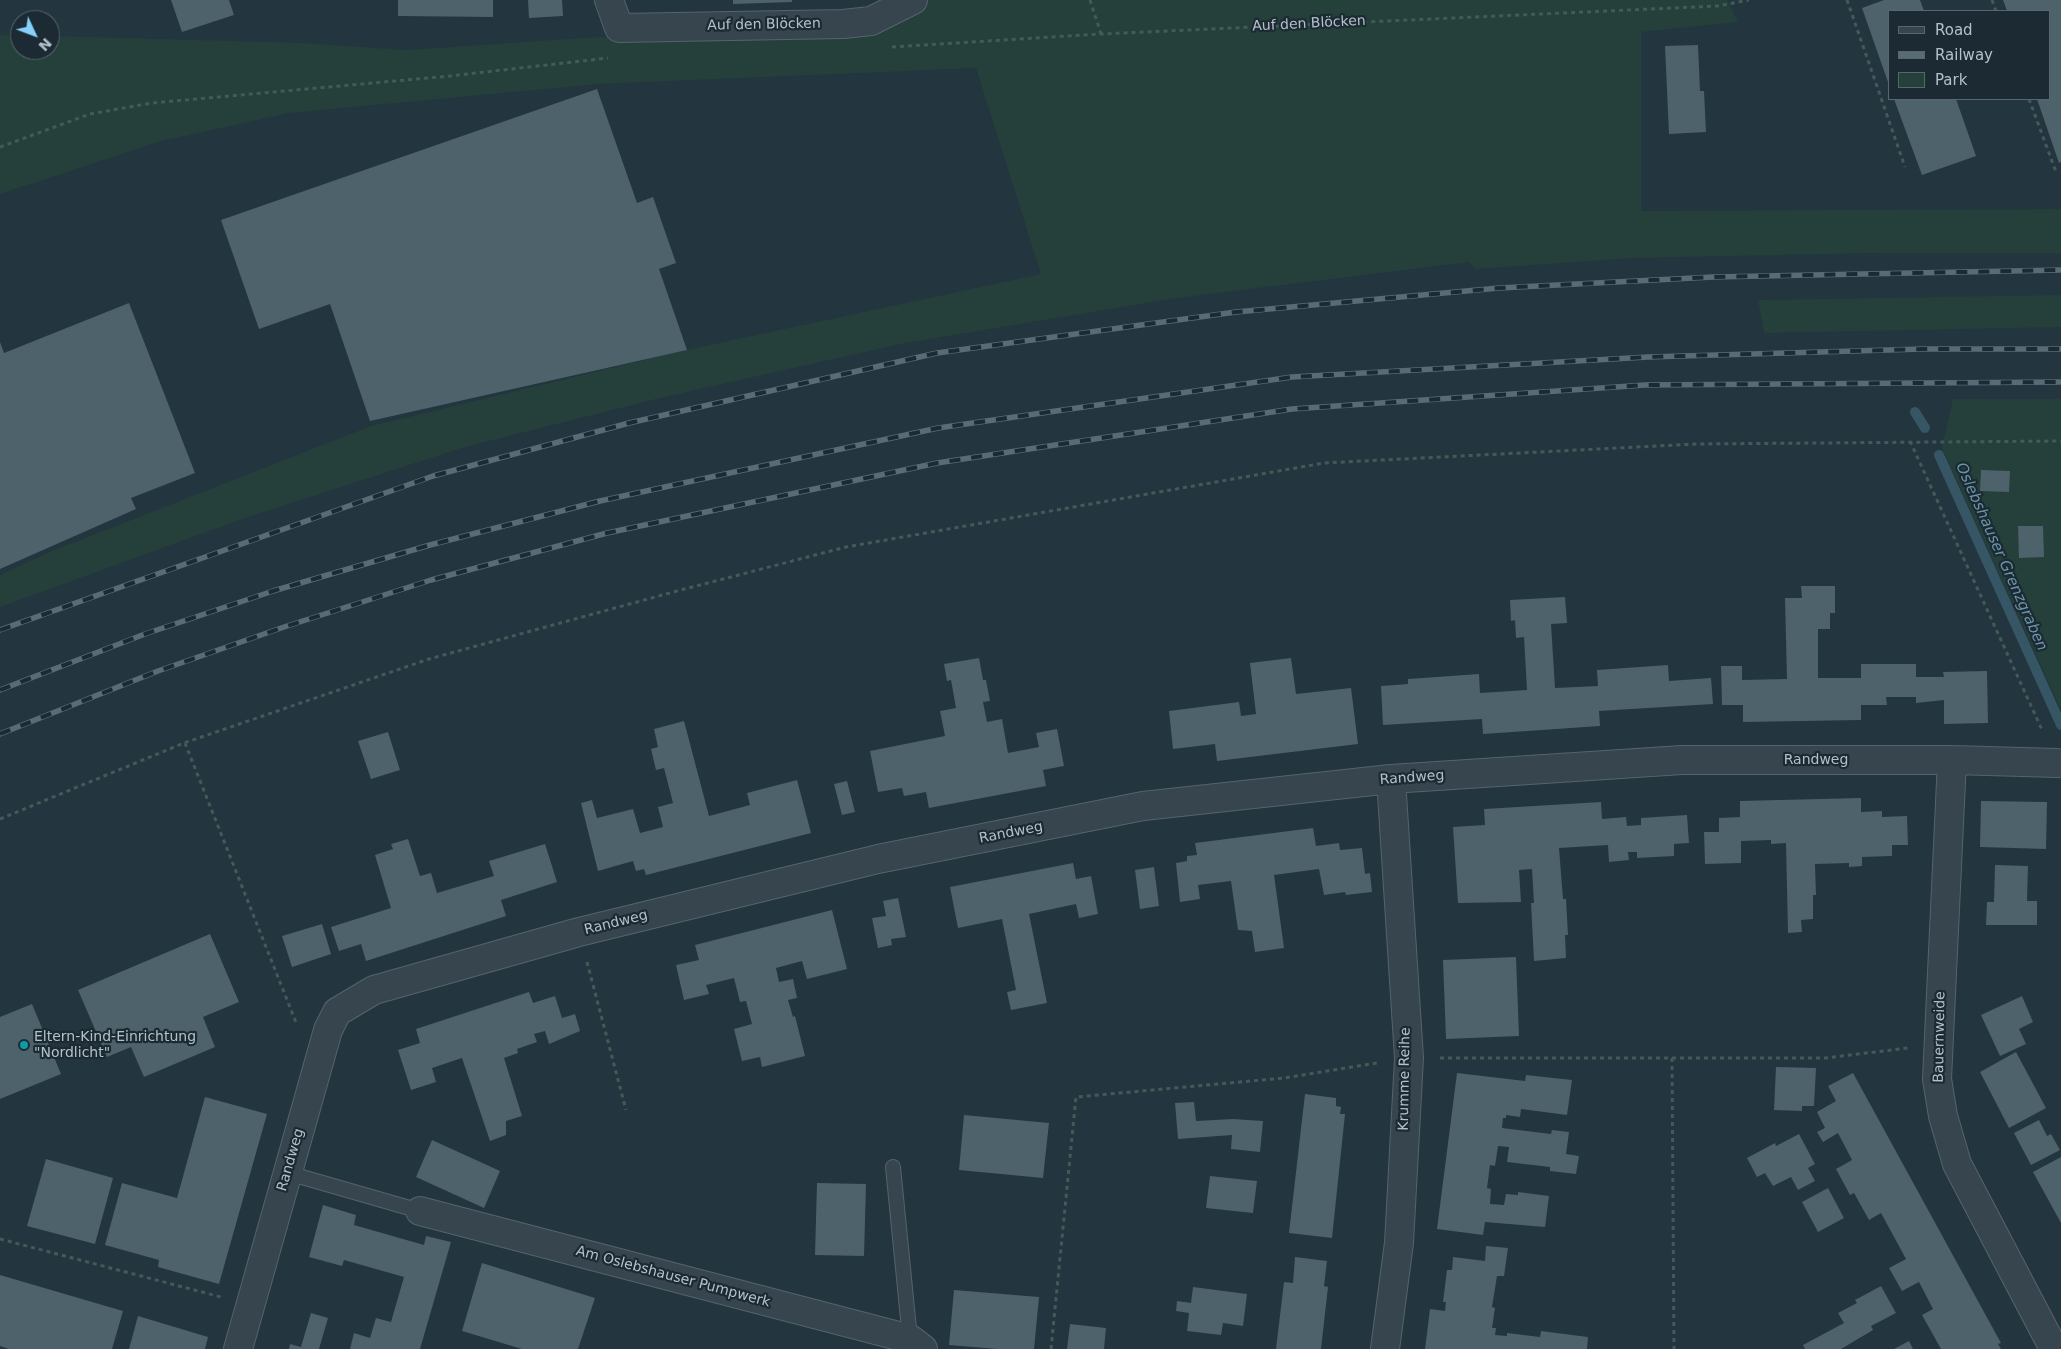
<!DOCTYPE html>
<meta charset="utf-8">
<style>
body{margin:0}
#map{position:relative;width:2061px;height:1349px;overflow:hidden;background:#23353e;font-family:"DejaVu Sans",sans-serif}
canvas{display:block}
.legend{position:absolute;left:1888px;top:10px;width:162px;height:90px;box-sizing:border-box;background:#1c2b33;border:1px solid #58676f;margin:0;padding:6px 9px;list-style:none;font-size:15px;color:#b3c1c9}
.legend li{display:flex;align-items:center;gap:10px;height:25px}
.legend b{width:25px;border:1px solid #58676f}
.north{position:absolute;left:10px;top:10px;width:50px;height:50px;box-sizing:border-box;background:#1c2b33;border:1px solid #58676f;border-radius:50%;rotate:133deg;font-size:14px;font-weight:700;line-height:20px;text-align:center;color:#b3c1c9}
.north::after{content:'';display:block;margin:auto;width:18px;height:22px;background:#86d0fa;clip-path:polygon(50% 0,100% 100%,50% 72%,0 100%)}
</style>
<div id="map">
<canvas width="2061" height="1349"></canvas>
<ul class="legend">
<li><b style="height:6px;background:#37464e"></b>Road</li>
<li><b style="height:6px;background:#596b75"></b>Railway</li>
<li><b style="height:14px;background:#253f3b"></b>Park</li>
</ul>
<div class="north">N</div>
</div>
<script>
const ctx = document.querySelector('canvas').getContext('2d');
ctx.lineJoin = 'round';
function fillPath(path, color) { ctx.fillStyle = color; ctx.fill(path, 'evenodd'); }
function trace(path, color, width, dash) { ctx.strokeStyle = color; ctx.lineWidth = width; ctx.lineCap = dash ? 'butt' : 'round'; ctx.setLineDash(dash || []); ctx.stroke(path); }
function label(font, color, halo, rows, align = 'center') {
  ctx.font = font + ' "DejaVu Sans",sans-serif'; ctx.lineWidth = 4.5; ctx.setLineDash([]); ctx.textBaseline = 'middle'; ctx.strokeStyle = halo; ctx.fillStyle = color; for (const [text, x, y, turn = 0] of rows) {
    ctx.save(); ctx.translate(x, y); ctx.rotate((+turn || 0) * Math.PI / 180); ctx.textAlign = isNaN(turn) ? turn : align; if (halo) ctx.strokeText(text, 0, 0); ctx.fillText(text, 0, 0); ctx.restore();
  }
}
fillPath(new Path2D(`
 M928,0H1727L1738,22L1641,32V211L2061,209V253H1877L1633,258L1476,269L1469,262L1177,298L905,343L660,398L465,447L245,518L0,607V575L47,553L371,426L686,350L1041,274L976,68L599,84L289,113L161,141L0,194V35L20,36V50H50V36L302,43L407,50L599,37L857,33Z
 M2061,295V327L1764,333L1758,300Z
 M1953,399H2061V710L1942,448Z`), '#253f3b');
trace(new Path2D(`
 M1915,412L1925,428
 M1939,455L2061,725`), '#365665', 10);
fillPath(new Path2D(`
 M171,0H229L234,15L182,32Z
 M398,0H493V17L398,16Z
 M528,0H562L563,16L529,18Z
 M733,0H792V2L733,4Z
 M1884,0H1920L1924,11H1890L1889,85L1862,8Z
 M2003,0H2061V162L2059,163L2037,99H2050V11H2007Z
 M1698,45L1700,91H1704L1706,132L1669,134L1665,46Z
 M597,89L637,203L653,197L676,263L659,269L687,350L370,421L330,304L259,329L221,220Z
 M1894,99H1956L1976,156L1922,175Z
 M129,303L195,473L131,498L136,509L0,569V342L4,353Z
 M1981,470L2010,471L2009,492L1980,491Z
 M2018,526H2043L2044,557L2019,558Z
 M1801,586H1835V613H1830V629H1818V678H1861V664H1916V677H1944L1943,672L1987,671L1988,723L1944,724V700L1916,703V697H1886L1887,705H1861V720L1743,722V705H1722L1721,666H1742V680L1787,679L1785,598H1802Z
 M1565,597L1567,623L1551,624L1555,688L1598,686L1597,670L1668,665L1669,681L1711,678L1713,704L1599,711L1600,726L1542,730L1483,734L1482,719L1383,725L1381,686L1408,684V679L1479,674L1480,693L1527,690L1524,637L1516,638L1515,620L1511,621L1510,600Z
 M979,658L983,680H986L990,701L983,702L987,722L1002,719L1008,753L1039,747L1036,733L1057,729L1064,766L1043,770L1046,786L929,808L926,792L904,796L902,788L878,792L870,751L945,736L940,711L956,708L951,680L947,681L944,664Z
 M1291,658L1296,694L1351,688L1358,744L1217,761L1215,744L1173,749L1169,711L1239,702L1241,716L1256,714L1250,663Z
 M684,721L709,816L750,805L747,793L797,780L811,833L646,875L644,869L636,871L633,861L598,871L581,803L592,800L597,818L633,809L640,833L663,827L658,807L673,803L664,768L656,770L651,749L658,747L654,729Z
 M388,732L400,770L371,779L358,741Z
 M847,781L855,812L842,815L834,784Z
 M1861,798V812L1882,811V817L1907,816L1908,845H1892V856L1862,857V866L1849,867V863L1815,864L1816,895H1813V919L1801,920L1802,932L1788,933L1786,843L1771,844V840L1741,841V863L1705,864L1704,832H1719V818L1740,817V801Z
 M1981,801L2047,802L2046,849L1980,847Z
 M1601,802L1602,819L1626,817L1627,826L1641,825V818L1687,815L1689,843L1674,844V856L1637,858V852H1628L1629,860L1609,862L1608,845L1559,848L1563,899H1566L1568,935H1565L1566,958L1534,961L1531,903H1534L1532,869L1519,870L1521,902L1458,903L1453,827L1485,825L1484,809Z
 M1313,828L1316,846L1339,843L1340,850L1362,848L1365,874L1370,873L1372,892L1346,895L1345,892L1324,895L1319,869L1274,875L1284,948L1255,952L1252,931L1238,930L1231,881L1198,885L1200,899L1180,902L1176,863L1187,861V856L1197,855L1195,843Z
 M408,839L420,876L431,873L437,893L494,876L489,861L545,844L557,882L501,900L506,916L366,961L361,944L339,951L331,927L391,908L375,855L393,849L391,844Z
 M1073,863L1076,879L1091,876L1098,914L1079,918L1076,904L1029,914L1047,1003L1011,1010L1007,992L1016,990L1002,919L958,928L950,887Z
 M1995,865L2028,866L2027,901H2037V925H1986L1987,902H1994Z
 M1154,867L1159,906L1140,909L1135,870Z
 M898,898L906,937L891,939L892,945L878,948L872,918L886,916L883,901Z
 M832,910L847,969L807,979L802,961L776,968L779,982L793,979L797,998L788,1000L793,1017L795,1016L805,1056L762,1067L760,1057L742,1061L734,1029L752,1024L746,1001L740,1002L734,978L706,985L709,994L684,1000L676,965L699,960L695,945Z
 M322,924L331,954L292,967L282,936Z
 M210,934L239,1002L203,1017L215,1047L144,1077L131,1047L107,1057L78,990Z
 M1516,957L1519,1036L1446,1039L1443,960Z
 M529,992L533,1003L555,996L562,1018L575,1014L580,1031L549,1044L545,1031L534,1034L537,1042L517,1049L518,1053L504,1058L522,1116L506,1121V1135L490,1141L462,1058L432,1068L436,1082L411,1090L398,1050L420,1043L416,1029Z
 M2022,996L2033,1022L2019,1029L2026,1044L2000,1056L1981,1015Z
 M32,1004L61,1074L0,1099V1017Z
 M2016,1052L2046,1108L2009,1128L1980,1072Z
 M1776,1067L1816,1068L1814,1106H1802V1111L1774,1110Z
 M1457,1073L1525,1081L1526,1075L1572,1080L1567,1115L1521,1109L1520,1117L1506,1115V1118H1503L1502,1128L1551,1134L1552,1130L1569,1132L1566,1154L1579,1156L1576,1174L1550,1171V1167L1507,1162L1509,1147L1498,1146L1495,1166L1490,1165L1487,1188L1491,1189L1490,1204L1504,1205L1506,1194L1518,1195V1192L1549,1196L1545,1227L1485,1222L1483,1235L1437,1229Z
 M1853,1073L2001,1343L1998,1344L2001,1349H1941L1922,1315L1933,1309L1919,1282L1902,1291L1889,1268L1906,1259L1881,1213L1869,1220L1854,1193L1850,1195L1836,1169L1852,1160L1838,1133L1823,1142L1817,1132L1825,1128L1817,1112L1836,1101L1828,1086Z
 M1305,1094L1336,1098V1106L1341,1107L1340,1114H1345L1332,1238L1289,1233Z
 M205,1097L267,1114L219,1284L158,1267L159,1260L105,1245L122,1183L177,1198Z
 M1194,1102L1196,1121L1233,1119L1263,1121L1260,1152L1231,1149L1232,1135L1178,1139L1175,1103Z
 M964,1115L1049,1123L1043,1178L959,1170Z
 M2039,1120L2047,1136L2051,1134L2060,1150L2031,1165L2014,1133Z
 M1799,1134L1815,1164L1808,1168L1815,1181L1798,1190L1791,1177L1773,1186L1765,1173L1757,1177L1747,1158L1775,1143L1776,1146Z
 M432,1140L500,1171L484,1208L416,1177Z
 M2061,1157V1223L2033,1172Z
 M46,1159L113,1178L95,1244L27,1226Z
 M1210,1176L1257,1181L1253,1213L1206,1208Z
 M817,1183L866,1184L864,1256L815,1255Z
 M1828,1188L1844,1218L1818,1232L1802,1202Z
 M323,1205L356,1215L354,1225L424,1245L426,1236L451,1242L420,1349H350L354,1333L370,1338L376,1318L391,1322L404,1277L344,1260L342,1266L309,1257Z
 M1486,1246L1508,1248L1504,1276H1497L1492,1307L1495,1308L1492,1328H1496L1495,1335L1507,1336V1333L1540,1337L1541,1331L1588,1337L1587,1349H1425L1430,1309L1445,1311L1446,1302H1443L1447,1270H1452L1453,1257L1485,1261Z
 M1295,1257L1327,1261L1324,1286L1328,1287L1321,1349H1276L1284,1282L1293,1283Z
 M482,1263L595,1298L578,1349H522L462,1331Z
 M0,1275L123,1311L112,1349H9L0,1346Z
 M1881,1286L1896,1313L1871,1326L1873,1330L1841,1349H1805L1803,1345L1844,1323L1838,1313L1857,1303L1855,1300Z
 M1193,1287L1247,1294L1243,1326L1223,1323L1221,1335L1187,1331L1189,1313L1176,1311L1177,1301L1191,1303Z
 M954,1290L1039,1297L1034,1349H997L949,1345Z
 M311,1313L328,1318L319,1349H289L290,1344L301,1347Z
 M138,1316L208,1337L205,1349H129Z
 M1070,1324L1106,1328L1104,1349H1067Z
 M1909,1341L1913,1349H1894Z`), '#4e626b');
const service = new Path2D(`
 M893,1167L910,1339
 M288,1173L420,1211`);
const minor = new Path2D(`
 M609,0L619,28L843,24L871,21L913,0
 M1952,760L1937,1079L1943,1116L1957,1164L2054,1349
 M420,1211L910,1339L923,1349
 M238,1349L328,1030L337,1012L374,990L579,932L878,859L1143,806L1391,779L1682,760H1952L2057,763
 M1385,1349L1399,1243L1409,1058L1391,779`);
trace(service, '#55646c', 16);
trace(minor, '#55646c', 30);
trace(new Path2D(`
 M1090,0L1101,34
 M1847,0L1905,167
 M1992,0L1996,11
 M892,47L1101,34L1717,6L1749,0
 M2029,99L2056,172
 M0,147L90,114L152,103L450,76L608,58
 M1910,441L2043,732
 M185,743L297,1025
 M0,819L184,743L429,659L677,591L846,547L1324,463L1696,444L2061,441
 M587,962L626,1110
 M1440,1058H1825L1908,1048
 M1672,1058L1674,1349
 M0,1239L221,1297
 M1051,1349L1076,1097L1284,1078L1377,1063`), '#435b58', 3, [4, 4]);
trace(service, '#37464e', 14);
trace(minor, '#37464e', 28);
const rail = new Path2D(`
 M0,630L433,476L629,423L937,353L1236,312L1499,288L1713,277L2061,270
 M0,690L145,634L273,591L430,545L600,501L938,428L1292,377L1648,357L1923,349H2061
 M0,734L158,671L284,627L431,580L607,533L937,463L1292,409L1645,385L2061,382`);
trace(rail, '#596b75', 5.5);
trace(rail, '#1c2b33', 4, [11]);
for (const [x, y, r, color] of [
 [24,1045,5,"#0f9aa8"]
]) { const dot = new Path2D(); dot.arc(x, y, r, 0, 2 * Math.PI); ctx.fillStyle = color; ctx.fill(dot); trace(dot, '#1c2b33', 2); }
label('14px', '#b3c1c9', '#1c2b33', [
 ["Auf den Blöcken",1309,24,-3],
 ["Auf den Blöcken",764,25,-1],
 ["Randweg",1816,760],
 ["Randweg",1412,778,-4],
 ["Randweg",1011,833,-11],
 ["Randweg",616,923,-14],
 ["Bauernweide",1940,1037,-89],
 ["Krumme Reihe",1405,1079,-89],
 ["Randweg",291,1160,-74],
 ["Am Oslebshauser Pumpwerk",673,1277,15]
]);
label('14px', '#b3c1c9', '#1c2b33', [
 ["Eltern-Kind-Einrichtung",34,1037],
 ["\"Nordlicht\"",34,1053]
], 'left');
label('italic 15px', '#6b95a9', '#1c2b33', [
 ["Oslebshauser Grenzgraben",2001,557,66]
]);
</script>
